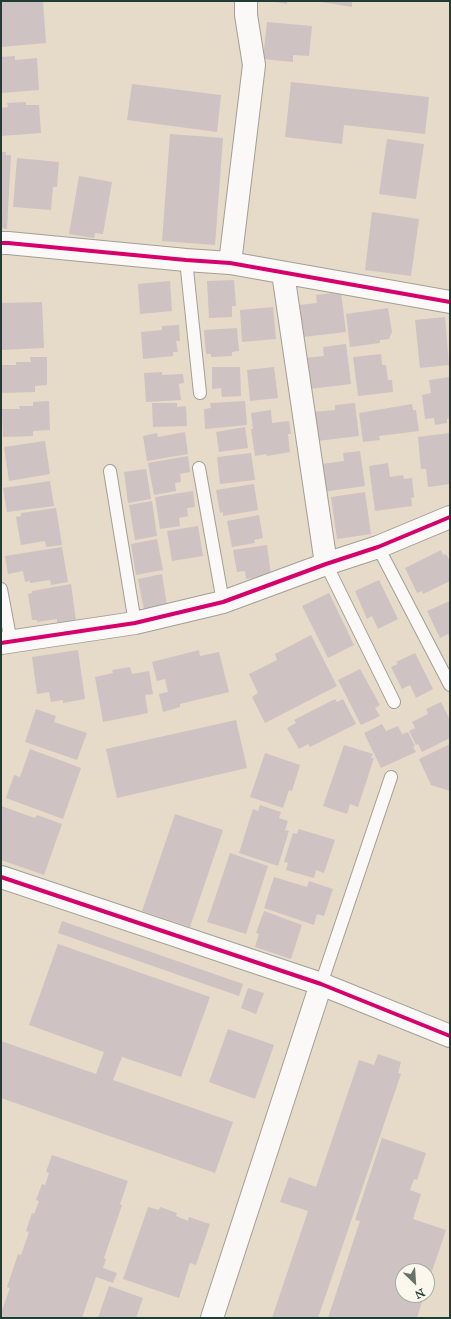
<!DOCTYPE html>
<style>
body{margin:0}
#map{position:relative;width:451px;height:1319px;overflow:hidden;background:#e6dac9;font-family:"IM FELL Great Primer",serif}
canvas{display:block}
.frame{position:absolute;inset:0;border:2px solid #1f3d34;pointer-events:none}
.north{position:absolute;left:395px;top:1263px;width:40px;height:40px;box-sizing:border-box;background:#fbf7ec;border:1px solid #a3ada2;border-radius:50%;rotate:155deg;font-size:11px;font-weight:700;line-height:16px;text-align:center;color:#1f3d34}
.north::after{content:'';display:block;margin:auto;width:14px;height:18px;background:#657468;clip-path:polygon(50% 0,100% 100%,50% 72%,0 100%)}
</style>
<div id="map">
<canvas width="451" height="1319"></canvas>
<div class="frame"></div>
<div class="north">N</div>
</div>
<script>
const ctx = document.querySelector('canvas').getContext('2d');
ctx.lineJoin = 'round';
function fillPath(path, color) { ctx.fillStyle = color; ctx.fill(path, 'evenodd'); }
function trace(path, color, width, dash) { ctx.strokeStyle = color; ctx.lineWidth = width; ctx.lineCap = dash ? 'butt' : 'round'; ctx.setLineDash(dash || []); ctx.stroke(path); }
fillPath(new Path2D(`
 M1,1H43L46,43L1,47Z
 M275,1H287V4L275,2Z
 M315,1H352V7Z
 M267,22L312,26L309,56L293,55V62L263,59Z
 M15,56V60L37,58L39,90L1,93V57Z
 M291,82L429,97L425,134L344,125L342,144L285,137Z
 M132,84L221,95L217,132L127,120Z
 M26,102V105H39L41,133L1,136V108L8,107L7,103Z
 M170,134L223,138L215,245L162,241Z
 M387,139L424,144L416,199L379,194Z
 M1,152H6V155H11L7,229L1,228Z
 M17,158L59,162L57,187H53L51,210L13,207Z
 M79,176L112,182L103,234L95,233L94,238L69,234Z
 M372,212L419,219L411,276L365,270Z
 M234,280L236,306H232V317L209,318L207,281Z
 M170,281L172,311L140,314L138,284Z
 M341,292L346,332L303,337L299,305L317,303L316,295Z
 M42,302L44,348L1,350V303Z
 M273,307L276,339L242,342L240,310Z
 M388,308L392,332L389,339L380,340V343L350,347L346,314Z
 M445,317L449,365L420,368L415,320Z
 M179,325L180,341H176L178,352H173V356L143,359L141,332L162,330V326Z
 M237,328L239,351L232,352V356L211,357V354H206L204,330Z
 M346,344L351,384L309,389L305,358L324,356L323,347Z
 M381,354L382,365H386L388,380H392L393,392L358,396L353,357Z
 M30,357H47V385L35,386V392L1,393V365H16V362H31Z
 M212,367H240L241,396L222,397L221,388L212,389Z
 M274,367L278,398L250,401L247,370Z
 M162,372V375L183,374L184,383L179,384L181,400L146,402L144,373Z
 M450,377V419H447V423L435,425L434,418L425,419L422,395L431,393L429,380Z
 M49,401L50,430L33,431V436L3,437L2,409H20L19,406H33V402Z
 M245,401L247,425L205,429L204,409L211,408L210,403Z
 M152,403H177V407L186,406L187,426L153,427Z
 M355,403L359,436L317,441L313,412L335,410V405Z
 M412,404L413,410H416L419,431L379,436L380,440L363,442L359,413Z
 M271,410L272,423L289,421L291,434H288L290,452L267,456L266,454L255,456L251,429H253L251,413Z
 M245,427L248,448L219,452L216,432Z
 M185,432L188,454L147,461L143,436L157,433L158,437Z
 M450,433V484L428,487L426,469H421L418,437Z
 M45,441L50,474L9,481L4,447Z
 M360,451L365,486L322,492V464L344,461L343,453Z
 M251,453L255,480L220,484L217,457Z
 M188,456L190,472L180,474L181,482L175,483L176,491L154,495L148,463Z
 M388,463L390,477L403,475L404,479L412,478L414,497L411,498L412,506L375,511L369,466Z
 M146,469L151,499L128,503L124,472Z
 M50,481L54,506L7,512L3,488Z
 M254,484L258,510L223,516V512L220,513L216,490Z
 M193,491L195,507L187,508L188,516L179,518L180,526L160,529L155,497Z
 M365,492L371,534L337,539L331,497Z
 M152,501L157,536L135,540L129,505Z
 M56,508L62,545L46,547L45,541L21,545L16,517L21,516V513Z
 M259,515L263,538L254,540L255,543L232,547L227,521Z
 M198,526L203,556L172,561L167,531Z
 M157,539L163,570L136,575L131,544Z
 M267,545L271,575L246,579L245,571L237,572L233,550Z
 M62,547L68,582L51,585L50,580L30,583V581L25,582L23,571L8,574L5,556Z
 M441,550L443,555L446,554L450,561V581L423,594L422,591L417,593L405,568Z
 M162,574L167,606L144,610L138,579Z
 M379,580L398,619L378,629L372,616L367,619L355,591Z
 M71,584L76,621L57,624V619L37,622V620H32L28,594L32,593V591Z
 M329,593L354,645L328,658L302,606Z
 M450,601V638L448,634L440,638L427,611Z
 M311,635L337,686L265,723L252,697L258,693L249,674L277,660L275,654Z
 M78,650L85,699L63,703V700L51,702L49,692L37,694L32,657Z
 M199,650L200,656L219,652L229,692L180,704V707L163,712L159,694L168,692L165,679L157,681L152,662Z
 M415,653L433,689L416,698L410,685L402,689L391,667L398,664L396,662Z
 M130,667L132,674L149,671L153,694L145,695L148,713L103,722L95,677L113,673L112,670Z
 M360,669L380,705L375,708L380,716L361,725L338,680Z
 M335,699L337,702L343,699L356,724L310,747L308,744L299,749L287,728L296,723L294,720Z
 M441,702L450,720V738L422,752L418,744L416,745L409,731L415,728L412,722L428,714L426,709Z
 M36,709L56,716L54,722L87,733L77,760L25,742Z
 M236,720L247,768L117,798L106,749Z
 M382,724L386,731L398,726L402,734L408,732L415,746L413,747L416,752L381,768L364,733Z
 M450,744V791L431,785L419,759Z
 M344,745L373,754L371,758H374L358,807L350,804L347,814L323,806Z
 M30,749L81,768L63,819L6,798L14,775L20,777Z
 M265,753L300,765L292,791L289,790L283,808L250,797Z
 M260,805L281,812L279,818L288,821L285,830L289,831L278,866L239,853L253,809L258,811Z
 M1,806L35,818L37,815L62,824L44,875L1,860Z
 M175,814L223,830L190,927L142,911Z
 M299,829L335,840L324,873L316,870L314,878L286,870L288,863L284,862L293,833L297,834Z
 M230,853L268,866L246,934L207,922Z
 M274,877L307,887L309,881L333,889L324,916L317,914L314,925L264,908Z
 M264,911L302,925L291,959L255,947L259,934L256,933Z
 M62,921L243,984L239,996L58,933Z
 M58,944L210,997L181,1077L122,1057L113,1080L233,1122L215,1173L1,1098V1041L96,1074L104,1052L29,1025Z
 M248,988L264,993L256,1014L241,1008Z
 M228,1029L274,1045L255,1099L209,1082Z
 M378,1054L401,1062L398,1073L401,1074L318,1318H272L308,1211L280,1202L289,1177L316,1187L359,1060L374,1065Z
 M382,1138L426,1153L417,1180L414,1179L410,1190L421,1194L413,1219L446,1230L427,1286V1271H403V1295H424L417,1318H328L360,1221L355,1220Z
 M52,1155L128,1181L120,1204L122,1205L104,1258L106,1259L103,1268L117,1273L113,1283L96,1277L82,1318H1V1313L10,1288L7,1287L18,1254L21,1255L29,1232L26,1231L32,1213L34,1214L39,1201L36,1200L42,1184L45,1185L49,1173L46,1172Z
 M148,1207L159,1210L160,1207L177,1213L176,1216L188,1221L189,1217L210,1224L196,1265L190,1263L179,1298L123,1279Z
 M109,1286L143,1298L136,1318H98Z`), '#cec3c2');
const lane = new Path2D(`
 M186,260L200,393
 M199,468L223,602
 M110,471L135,623
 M378,547L450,685
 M326,564L394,702
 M1,589L11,642
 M321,984L391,777`);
const street = new Path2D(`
 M1,243H8L186,260L230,263L450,302
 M230,263L254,65L246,15V1
 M283,273L326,564
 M1,643L135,623L223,602L326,564L378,547L450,517
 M212,1318L321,984`);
const secondary = new Path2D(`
 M1,877L321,984L450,1036`);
trace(lane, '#a29f95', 14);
trace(street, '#a29f95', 24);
trace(secondary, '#a29f95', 24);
trace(lane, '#fbf9f7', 12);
trace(street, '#fbf9f7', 22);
trace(secondary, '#fbf9f7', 22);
trace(new Path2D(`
 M1,243H8L186,260L230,263L450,302
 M1,643L135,623L223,602L326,564L378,547L450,517
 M1,877L321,984L450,1036`), '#d6006c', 4);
</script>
